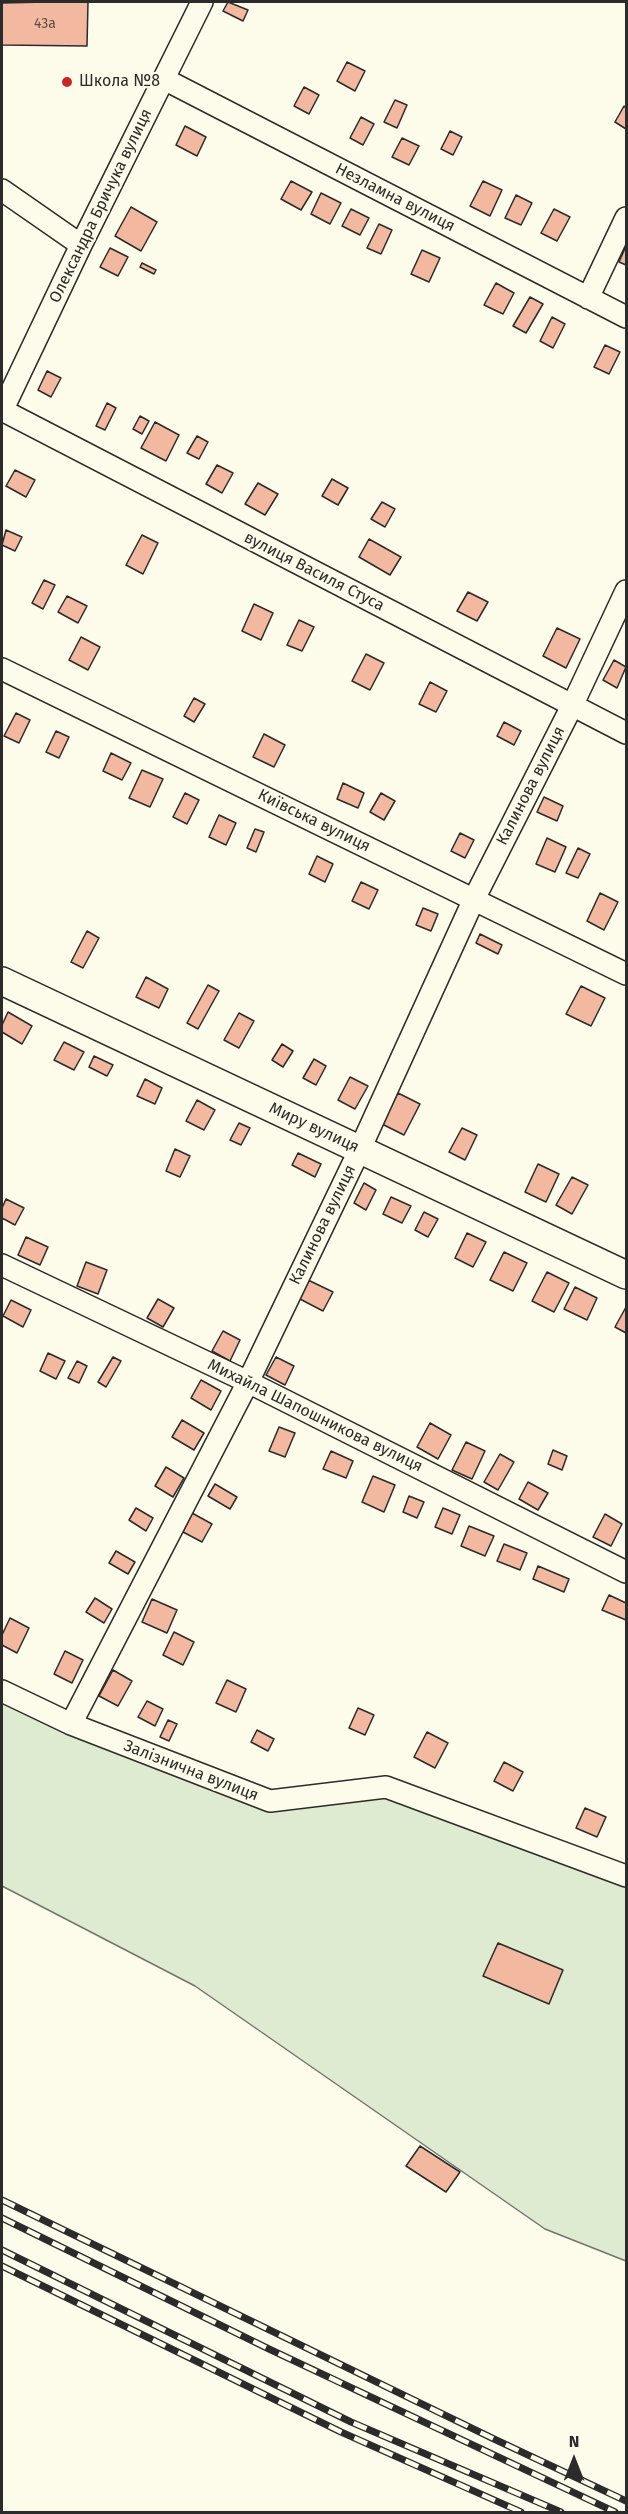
<!DOCTYPE html>
<meta charset="utf-8">
<style>
body{margin:0}
#map{position:relative;width:628px;height:2514px;overflow:hidden;background:#fdfbea;font-family:"Fira Sans",sans-serif}
canvas{display:block}
.frame{position:absolute;inset:0;border:3px solid #2b2b2b;pointer-events:none}
.north{position:absolute;left:544px;top:2430px;width:60px;height:60px;-webkit-text-stroke:4px #fdfbea;paint-order:stroke;rotate:0deg;font-size:16px;font-weight:700;line-height:24px;text-align:center;color:#2b2b2b}
.north::after{content:'';display:block;margin:auto;width:21px;height:27px;background:#2b2b2b;clip-path:polygon(50% 0,100% 100%,50% 72%,0 100%)}
</style>
<div id="map">
<canvas width="628" height="2514"></canvas>
<div class="frame"></div>
<div class="north">N</div>
</div>
<script>
const ctx = document.querySelector('canvas').getContext('2d');
ctx.lineJoin = 'round';
function fillPath(path, color) { ctx.fillStyle = color; ctx.fill(path, 'evenodd'); }
function trace(path, color, width, dash) { ctx.strokeStyle = color; ctx.lineWidth = width; ctx.lineCap = dash ? 'butt' : 'round'; ctx.setLineDash(dash || []); ctx.stroke(path); }
function label(font, color, halo, rows, align = 'center') {
  ctx.font = font + ' "Fira Sans",sans-serif'; ctx.lineWidth = 4.5; ctx.setLineDash([]); ctx.textBaseline = 'middle'; ctx.strokeStyle = halo; ctx.fillStyle = color; for (const [text, x, y, turn = 0] of rows) {
    ctx.save(); ctx.translate(x, y); ctx.rotate((+turn || 0) * Math.PI / 180); ctx.textAlign = isNaN(turn) ? turn : align; if (halo) ctx.strokeText(text, 0, 0); ctx.fillText(text, 0, 0); ctx.restore();
  }
}
const green = new Path2D(`
 M2,1689L270,1801L386,1787L626,1876V2261L545,2229L195,1986L2,1886Z`);
fillPath(green, '#deebd1');
trace(green, '#74746e', 1.5);
const building = new Path2D(`
 M46,2H88L87,46L2,45V3Z
 M228,2L248,10L243,21L223,11Z
 M347,62L365,71L355,91L337,81Z
 M304,87L319,95L309,114L294,106Z
 M395,100L407,105L397,128L384,122Z
 M624,106L626,108V129L615,122Z
 M361,117L374,124L363,145L350,138Z
 M185,126L206,137L197,156L176,145Z
 M450,131L462,137L453,155L441,149Z
 M402,138L419,146L409,165L392,157Z
 M291,181L312,192L301,210L281,199Z
 M483,181L502,190L490,216L470,206Z
 M321,193L341,203L330,224L311,214Z
 M516,195L532,203L521,225L505,218Z
 M131,207L157,222L141,251L115,236Z
 M351,209L369,218L360,235L342,226Z
 M554,209L570,217L557,241L541,233Z
 M379,224L392,230L381,254L367,248Z
 M626,246V265L619,262Z
 M110,248L128,257L118,276L100,267Z
 M422,250L440,258L429,282L411,274Z
 M142,263L156,270L154,274L140,267Z
 M496,283L514,293L503,314L484,305Z
 M530,297L543,304L526,333L513,326Z
 M552,317L565,324L553,348L540,341Z
 M605,345L620,352L609,374L594,367Z
 M47,371L61,378L51,397L38,390Z
 M107,403L116,408L105,430L96,426Z
 M140,416L149,421L142,434L133,429Z
 M155,422L179,435L166,461L141,448Z
 M197,436L208,442L199,459L187,453Z
 M217,465L233,473L222,493L206,484Z
 M15,470L35,480L26,497L6,486Z
 M332,479L348,488L338,505L322,496Z
 M258,483L278,494L265,515L245,504Z
 M382,502L395,509L385,527L371,519Z
 M6,530L22,537L15,551L2,545Z
 M142,535L158,543L143,574L126,565Z
 M369,539L401,557L390,575L359,557Z
 M44,580L55,585L43,609L32,603Z
 M468,592L488,602L477,621L457,611Z
 M67,596L87,606L78,623L58,612Z
 M254,604L273,613L261,640L242,631Z
 M299,620L314,627L302,651L287,645Z
 M557,628L580,639L566,668L543,656Z
 M81,637L100,647L88,670L69,660Z
 M366,654L384,663L370,690L352,681Z
 M614,660L626,667L617,688L603,680Z
 M430,682L447,691L436,712L419,704Z
 M194,698L205,704L194,722L184,716Z
 M16,713L30,720L19,743L4,736Z
 M504,722L521,731L514,745L497,736Z
 M56,731L69,737L59,758L46,752Z
 M264,734L285,745L274,767L253,757Z
 M111,753L131,763L122,780L103,771Z
 M142,770L163,779L150,807L129,798Z
 M343,783L364,793L358,808L337,799Z
 M185,793L199,800L187,824L173,817Z
 M381,793L395,801L384,820L370,812Z
 M544,797L563,806L557,821L537,812Z
 M219,815L236,823L226,845L209,837Z
 M255,829L264,832L256,852L247,848Z
 M460,833L474,840L465,858L451,851Z
 M547,838L566,847L555,872L536,864Z
 M578,848L590,854L578,878L566,873Z
 M317,856L333,864L325,882L309,874Z
 M361,882L378,890L369,909L352,901Z
 M600,893L618,902L604,930L587,921Z
 M423,908L438,914L431,931L416,925Z
 M87,931L99,938L83,968L71,962Z
 M480,934L502,945L498,954L476,943Z
 M146,977L168,989L159,1008L136,997Z
 M208,985L219,991L198,1029L187,1023Z
 M581,986L605,998L591,1026L566,1014Z
 M8,1012L32,1026L22,1044L2,1032V1025Z
 M239,1013L254,1021L239,1048L224,1040Z
 M64,1042L84,1052L74,1070L54,1060Z
 M282,1044L293,1051L283,1067L272,1060Z
 M94,1056L113,1065L107,1076L89,1067Z
 M314,1059L326,1066L316,1085L303,1078Z
 M350,1077L368,1086L355,1109L338,1100Z
 M145,1079L162,1088L155,1104L137,1096Z
 M398,1093L420,1104L404,1135L382,1124Z
 M197,1100L215,1110L204,1130L186,1121Z
 M239,1123L250,1128L241,1145L230,1140Z
 M462,1128L477,1135L465,1160L449,1152Z
 M175,1149L190,1156L180,1177L166,1171Z
 M298,1153L321,1164L315,1177L292,1165Z
 M538,1164L559,1174L546,1202L525,1192Z
 M572,1177L588,1185L572,1214L556,1205Z
 M364,1183L376,1190L366,1210L354,1203Z
 M391,1197L411,1206L402,1223L383,1214Z
 M6,1199L24,1208L15,1225L2,1218V1208Z
 M424,1212L438,1219L428,1237L415,1230Z
 M467,1233L486,1242L473,1267L455,1258Z
 M26,1237L48,1247L40,1265L18,1255Z
 M504,1252L527,1263L513,1291L490,1280Z
 M86,1262L107,1270L98,1294L77,1286Z
 M547,1272L569,1283L554,1312L532,1301Z
 M308,1280L333,1292L323,1311L298,1298Z
 M575,1287L597,1298L587,1320L564,1309Z
 M158,1299L174,1308L163,1327L147,1318Z
 M11,1300L31,1310L23,1327L3,1316Z
 M626,1307V1333L615,1327Z
 M223,1331L240,1340L230,1361L212,1351Z
 M48,1353L65,1361L56,1379L40,1371Z
 M113,1357L121,1361L106,1387L98,1382Z
 M276,1357L294,1366L285,1385L266,1375Z
 M77,1361L87,1366L79,1383L68,1378Z
 M201,1380L221,1391L211,1410L191,1398Z
 M182,1420L204,1433L194,1450L172,1437Z
 M430,1423L451,1435L438,1459L417,1447Z
 M279,1427L295,1433L285,1457L269,1451Z
 M466,1442L485,1451L472,1479L452,1470Z
 M553,1450L567,1456L562,1470L548,1464Z
 M331,1451L353,1461L346,1478L323,1469Z
 M500,1454L514,1462L498,1490L484,1482Z
 M166,1467L184,1478L173,1497L155,1486Z
 M373,1476L395,1485L384,1512L362,1502Z
 M528,1482L548,1493L538,1510L519,1499Z
 M215,1484L237,1497L230,1509L208,1496Z
 M409,1496L424,1502L417,1518L403,1512Z
 M136,1508L153,1518L146,1531L129,1520Z
 M443,1508L460,1515L452,1534L435,1527Z
 M192,1513L212,1524L202,1542L183,1532Z
 M605,1514L622,1524L611,1546L593,1537Z
 M469,1526L494,1536L485,1556L461,1546Z
 M504,1544L527,1553L520,1570L497,1561Z
 M116,1551L135,1562L128,1574L109,1563Z
 M538,1566L569,1579L564,1592L533,1579Z
 M609,1595L626,1603V1620L602,1610Z
 M95,1598L112,1609L104,1623L86,1612Z
 M152,1599L177,1610L167,1633L142,1622Z
 M10,1618L29,1628L17,1653L2,1645V1635Z
 M174,1632L194,1642L183,1665L163,1655Z
 M65,1651L83,1660L72,1683L54,1674Z
 M113,1670L132,1681L118,1706L99,1696Z
 M227,1680L246,1689L236,1712L216,1703Z
 M147,1701L163,1709L155,1726L138,1717Z
 M358,1708L374,1715L365,1735L349,1728Z
 M168,1720L177,1724L169,1741L160,1737Z
 M257,1730L274,1739L268,1751L251,1742Z
 M427,1732L448,1743L435,1768L414,1757Z
 M504,1762L523,1772L513,1791L494,1781Z
 M585,1808L606,1817L597,1837L576,1828Z
 M498,1943L563,1970L549,2004L483,1976Z
 M420,2146L460,2172L446,2192L406,2166Z`);
fillPath(building, '#f2b8a0');
trace(building, '#2b2b2b', 1.5);
const minor = new Path2D(`
 M164,79L626,317
 M2,190L81,245
 M588,298L626,218
 M2,410L626,733
 M2,411L81,245L202,2
 M2,669L626,974
 M2,1265L248,1382L626,1572
 M2,1691L71,1724L270,1801L386,1787L626,1876
 M71,1724L248,1382L360,1149L474,899L572,706L626,591`);
const major = new Path2D(`
 M2,981L626,1275`);
trace(minor, '#2b2b2b', 24);
trace(major, '#2b2b2b', 30);
trace(minor, '#fdfbea', 21);
trace(major, '#fdfbea', 27);
const rail = new Path2D(`
 M2,2200L494,2439L626,2501
 M2,2218L269,2349L615,2512
 M2,2250L351,2422L561,2512
 M2,2266L341,2432L521,2512`);
trace(rail, '#2b2b2b', 7);
trace(rail, '#fdfbea', 4.5, [14]);
for (const [x, y, r, color] of [
 [67,82,6,"#c62828"]
]) { const dot = new Path2D(); dot.arc(x, y, r, 0, 2 * Math.PI); ctx.fillStyle = color; ctx.fill(dot); trace(dot, '#fdfbea', 2); }
label('14px', '#5d4e48', null, [
 ["43а",45,24]
]);
label('16px', '#2b2b2b', '#fdfbea', [
 ["Школа №8",79,82]
], 'left');
label('16px', '#2b2b2b', '#fdfbea', [
 ["Незламна вулиця",395,198,27],
 ["Олександра Бричука вулиця",101,206,-64],
 ["вулиця Василя Стуса",314,572,27],
 ["Калинова вулиця",531,786,-63],
 ["Київська вулиця",314,821,26],
 ["Миру вулиця",314,1128,25],
 ["Калинова вулиця",323,1225,-64],
 ["Михайла Шапошникова вулиця",315,1416,26],
 ["Залізнична вулиця",191,1771,21]
]);
</script>
